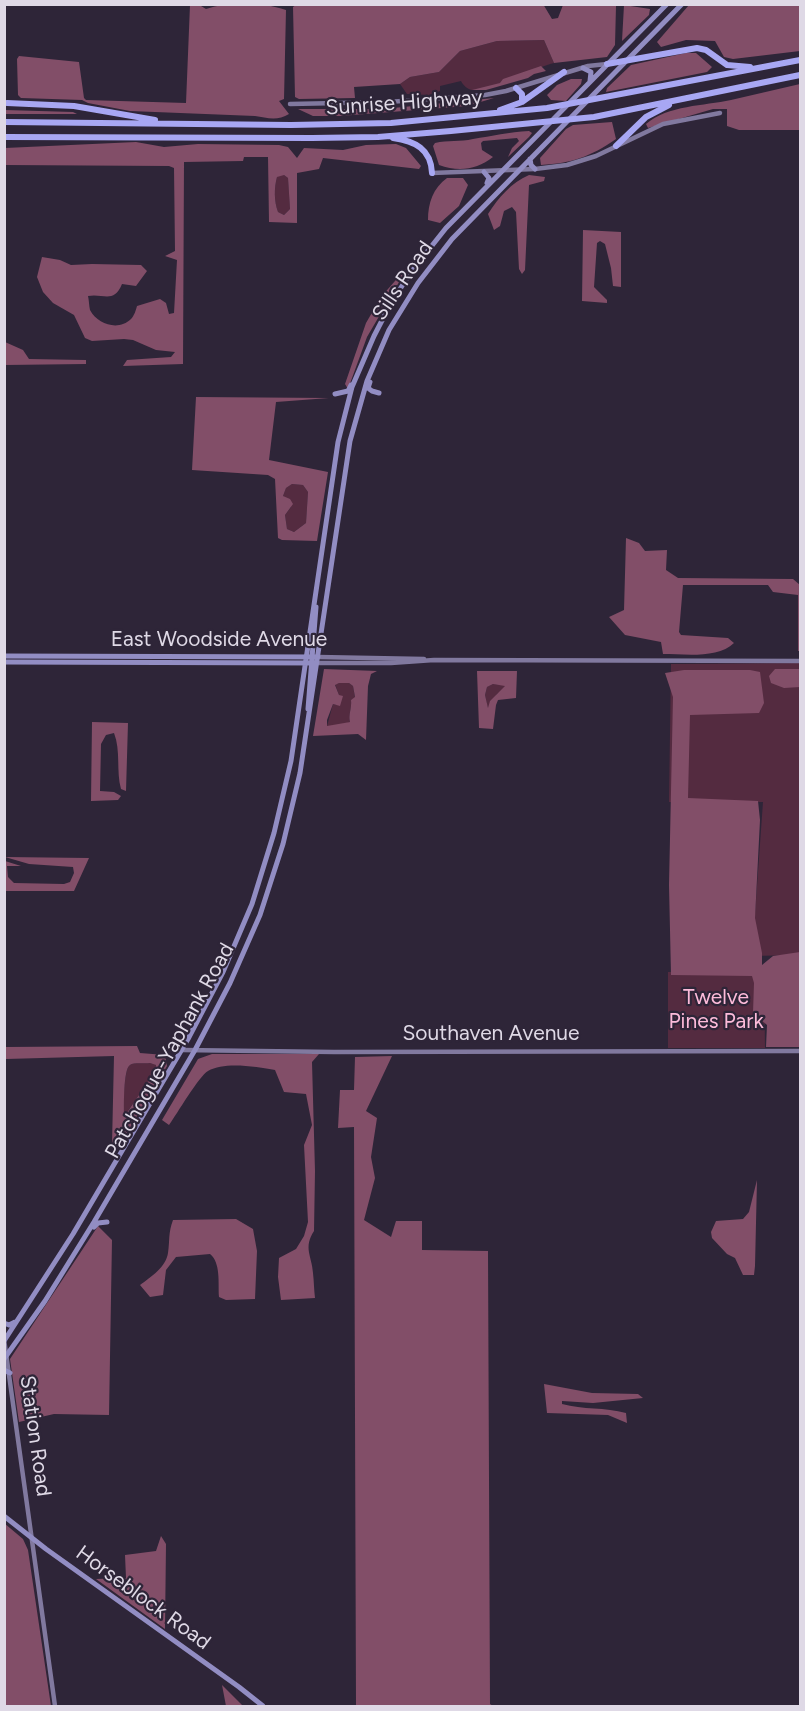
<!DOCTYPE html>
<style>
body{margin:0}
#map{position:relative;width:805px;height:1711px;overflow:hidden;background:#2e2538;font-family:Figtree,sans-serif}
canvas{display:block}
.frame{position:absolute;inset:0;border:6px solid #dfd9e6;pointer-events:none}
</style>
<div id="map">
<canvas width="805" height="1711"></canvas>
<div class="frame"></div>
</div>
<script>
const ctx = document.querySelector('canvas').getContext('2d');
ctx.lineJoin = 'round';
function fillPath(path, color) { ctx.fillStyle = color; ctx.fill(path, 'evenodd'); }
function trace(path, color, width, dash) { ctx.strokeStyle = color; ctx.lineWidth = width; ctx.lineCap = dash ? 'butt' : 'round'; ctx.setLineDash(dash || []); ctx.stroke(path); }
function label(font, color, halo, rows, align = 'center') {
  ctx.font = font + ' Figtree,sans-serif'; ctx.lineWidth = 4.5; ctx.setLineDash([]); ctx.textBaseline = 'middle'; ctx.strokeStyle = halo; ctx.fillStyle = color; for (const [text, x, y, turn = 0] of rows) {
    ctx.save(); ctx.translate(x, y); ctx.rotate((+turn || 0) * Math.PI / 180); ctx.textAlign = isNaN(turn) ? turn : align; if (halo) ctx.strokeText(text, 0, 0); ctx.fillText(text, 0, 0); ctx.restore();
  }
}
fillPath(new Path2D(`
 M544,40L554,63C534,68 488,92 472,90C467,89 463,85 461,81L440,86V91L429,95L407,94L400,84L410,77L439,72L460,51L497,41Z
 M279,175H284L288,178L290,209L284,215L278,212C274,201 274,188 277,177Z
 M292,484L303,485L308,492L306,523L294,532L287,529L285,515L291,507L283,496L286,488Z
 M800,663V955L752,956L763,802H669L671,664Z
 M339,683H349L353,686L355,698L351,700C352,708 348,715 350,722C345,724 331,727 327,726L333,704L337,705L339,695L335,684Z
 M493,684L506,685L503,690L497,694L486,718L483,714L488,709L485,695L487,687Z
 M668,972H764L765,1048H668Z
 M150,1063L157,1065V1069L123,1118C124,1109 123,1070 130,1065C134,1062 145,1064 150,1063Z`), '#542b40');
fillPath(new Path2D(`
 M543,4L552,19L558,18L563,5L616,6L615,45L607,57L554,63L544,40L497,41L460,51L439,72L410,77L400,84L354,87L355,98L299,99L295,97L293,7L296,5Z
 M190,5L201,6L206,9C230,1 262,2 286,10L284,99L279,101L289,114C278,121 267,118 255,116L130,111L88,103L82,100L21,98L18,95L17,59L19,56L79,62L84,98L86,100L186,103Z
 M624,5L650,9L649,15L622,41Z
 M689,5H800V51L733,59L724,57L715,41L686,40L661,47L657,42Z
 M686,53H696L712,67L707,72L606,92L607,88L631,65Z
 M541,66L546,71L534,74L528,78L486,90H472L500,83L503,79Z
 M571,79H582L581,84L566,101L551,100L547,95L557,85Z
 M800,84V130H739L727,126V109H713L648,128L646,124C668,105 704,106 731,100C754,95 777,89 800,84Z
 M494,98L467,106L340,116H313L298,109H383Z
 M5,110L73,112L77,114H5Z
 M612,122L616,139C590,157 572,163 541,165L540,158L566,129L573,125Z
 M529,131L532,133L529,137L508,157L512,148L519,141L517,138L483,141L481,143L482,150L493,157C477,170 458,172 439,165L433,146L435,143C448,140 460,142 473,139C492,136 509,132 529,131Z
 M136,142L164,147L198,144L279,145L288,147L297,158L304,148L343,150L366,145L396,144L406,148L421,166L419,169L323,158L319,169L297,173V223L269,222L268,157H244L243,161L184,162L183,364L123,366L127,360L171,357L175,352L156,350L133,340L124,339L92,341L85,338L74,315L53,303L43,292L37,277L42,257L60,260L71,265L92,264L141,265L147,271L136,286L122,284C114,304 103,293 88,296C89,300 89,306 90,310C98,325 119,331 131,319C134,316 136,310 137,306L160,299L166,303L169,314L174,313L177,260L165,256L175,251L174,168L169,166L5,165V148ZM284,175L288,178L290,209L284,215L278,212C274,201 274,188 277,177Z
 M529,175L545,177L544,181L529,185L525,270L522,274L519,269L516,212L512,207L504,211L500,226L494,230L488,214C499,197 511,183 529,175Z
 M447,178H463L468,185L459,206L440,223L428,220C428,203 433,188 447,178Z
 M583,230L621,232V287L613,286L611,268L605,244L600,241L597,243L594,287L607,300V303L582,301Z
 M409,265L367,337L348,389L345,384L366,323L381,297Z
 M5,342L23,350L29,359L86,360V364L5,365Z
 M196,397L329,398L276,402L269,460L328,472L317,541L282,540L278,538L275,479L268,475L192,470ZM292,484L303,485L308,492L306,523L294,532L287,529L285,515L293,504L290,499L283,496L286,488Z
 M626,538L639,543L645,551L667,550L666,570L678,578L793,579L800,585V651H798V595L773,592L768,585H683L679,632L681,635L728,638L734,643C718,659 684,654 663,654L661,642L625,635L609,617L624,610Z
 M324,669L377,671L371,674L368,686L366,740L358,734L313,736ZM339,683H349L353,686L355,697L351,700C352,708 348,715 350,722L327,726V720L333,704L340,706L343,696L339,695L335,685Z
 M775,669H800V687L784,688L771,683L769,676Z
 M684,670H750L760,672L764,703L759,713L690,715L688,798L758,801L760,820L755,918L762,953V965L773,956L800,952V1047H766L767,1025L753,1013L754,983L752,976L671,975L669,885L673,697L665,673Z
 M477,671H517L516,698L498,700L496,705L493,729L479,728ZM493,684L505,686L490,701L488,708L485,695L487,687Z
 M92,722L128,723L126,791L121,789C116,771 121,751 114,733L106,735L101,744L100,791L114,792L121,796L118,800L91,801Z
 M5,857L89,858L74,891H5V861L21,866H7L8,877L14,883L64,884L70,882L74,873L73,867L29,864Z
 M137,1046L140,1053L165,1055L167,1066L116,1151L113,1150L112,1144L114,1056L6,1059L5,1061V1047ZM150,1063L156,1065V1070L124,1117C124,1109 123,1069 130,1065C134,1062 145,1064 150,1063Z
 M212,1054H319L312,1062L315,1171L314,1231C303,1248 312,1256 313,1273C314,1282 314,1290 315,1298L281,1300L278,1277L279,1258L296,1249L304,1236L308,1222L304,1145L312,1125L306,1094L284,1092L275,1070C257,1067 225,1061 208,1071C199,1076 177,1114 169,1125L162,1120L198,1059Z
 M392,1056L366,1111L377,1118L371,1157L375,1178L364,1220L391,1237L396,1221H422V1250L488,1251L490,1704L493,1706H356L354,1127L338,1128L340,1090H354L355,1057Z
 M757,1180L755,1266L754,1275H743L735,1258L727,1254L712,1238L711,1232L716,1221L743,1219L749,1212Z
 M236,1219L253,1229L257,1251L255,1299L226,1300L219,1297C218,1283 221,1263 210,1254L176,1257L166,1270L163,1295L150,1297L140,1285C151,1277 166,1267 168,1253C170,1239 168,1234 173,1220Z
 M98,1226L112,1240L109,1415L54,1414L19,1422L10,1359Z
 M544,1384L592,1393L638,1394L643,1398L593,1403L562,1401V1404C583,1410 605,1407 626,1413L627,1423L608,1415L547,1413Z
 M4,1523L23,1539L28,1550L51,1706H5Z
 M161,1536L166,1544L165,1629L96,1579L126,1578L125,1555L156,1551Z
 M222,1685L243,1706H226Z`), '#824e68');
trace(new Path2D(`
 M290,104L388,102L485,95L506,91L588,66L607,64
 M432,173L535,169L567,165L596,156L663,124L720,113
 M318,657L424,659
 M317,663H391L434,660L800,661
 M182,1050L334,1052L800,1051
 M4,1339L55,1706`), '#81799f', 4.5);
trace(new Path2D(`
 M583,68L591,72L590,81
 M530,159L531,165L535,169
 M484,172L489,178L487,183
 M370,382L368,388L372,391L379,393
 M335,394L348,391L351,385
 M4,656L318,657
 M4,662L317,663
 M308,709L316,607
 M94,1227L98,1223L107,1222
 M4,1323L9,1325L15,1322
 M4,1341L73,1234L188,1039L223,972L252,904L274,833L291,761L338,442L352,387L374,336L391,303L411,272L446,228L667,4
 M4,1359L45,1301L94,1222L195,1050L230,983L260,915L283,844L300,773L350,441L367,381L389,330L418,283L452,239L682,4
 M4,1370L10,1373
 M4,1516L46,1549L239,1687L263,1706`), '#928dc3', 5);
trace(new Path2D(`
 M607,64L697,48L706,50L727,65L750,67
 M516,88L522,94V102
 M7,103L74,106L155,120
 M500,110L522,102L564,72
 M4,122L291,125L391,123L547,108L800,60
 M4,137L312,138L378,137L451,131L594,117L800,75
 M393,138C415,141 431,149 432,173
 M616,146L646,117L669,105`), '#a8a7f3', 6);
label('21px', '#dfd9e6', '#2e2538', [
 ["Sunrise Highway",404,103,-4],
 ["Sills Road",403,281,-56],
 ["East Woodside Avenue",219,640],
 ["Southaven Avenue",491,1034],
 ["Patchogue-Yaphank Road",170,1051,-61],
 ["Station Road",35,1436,82],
 ["Horseblock Road",143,1598,36]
]);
label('21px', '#fdbbda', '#2e2538', [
 ["Twelve",716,998],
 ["Pines Park",716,1022]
]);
</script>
